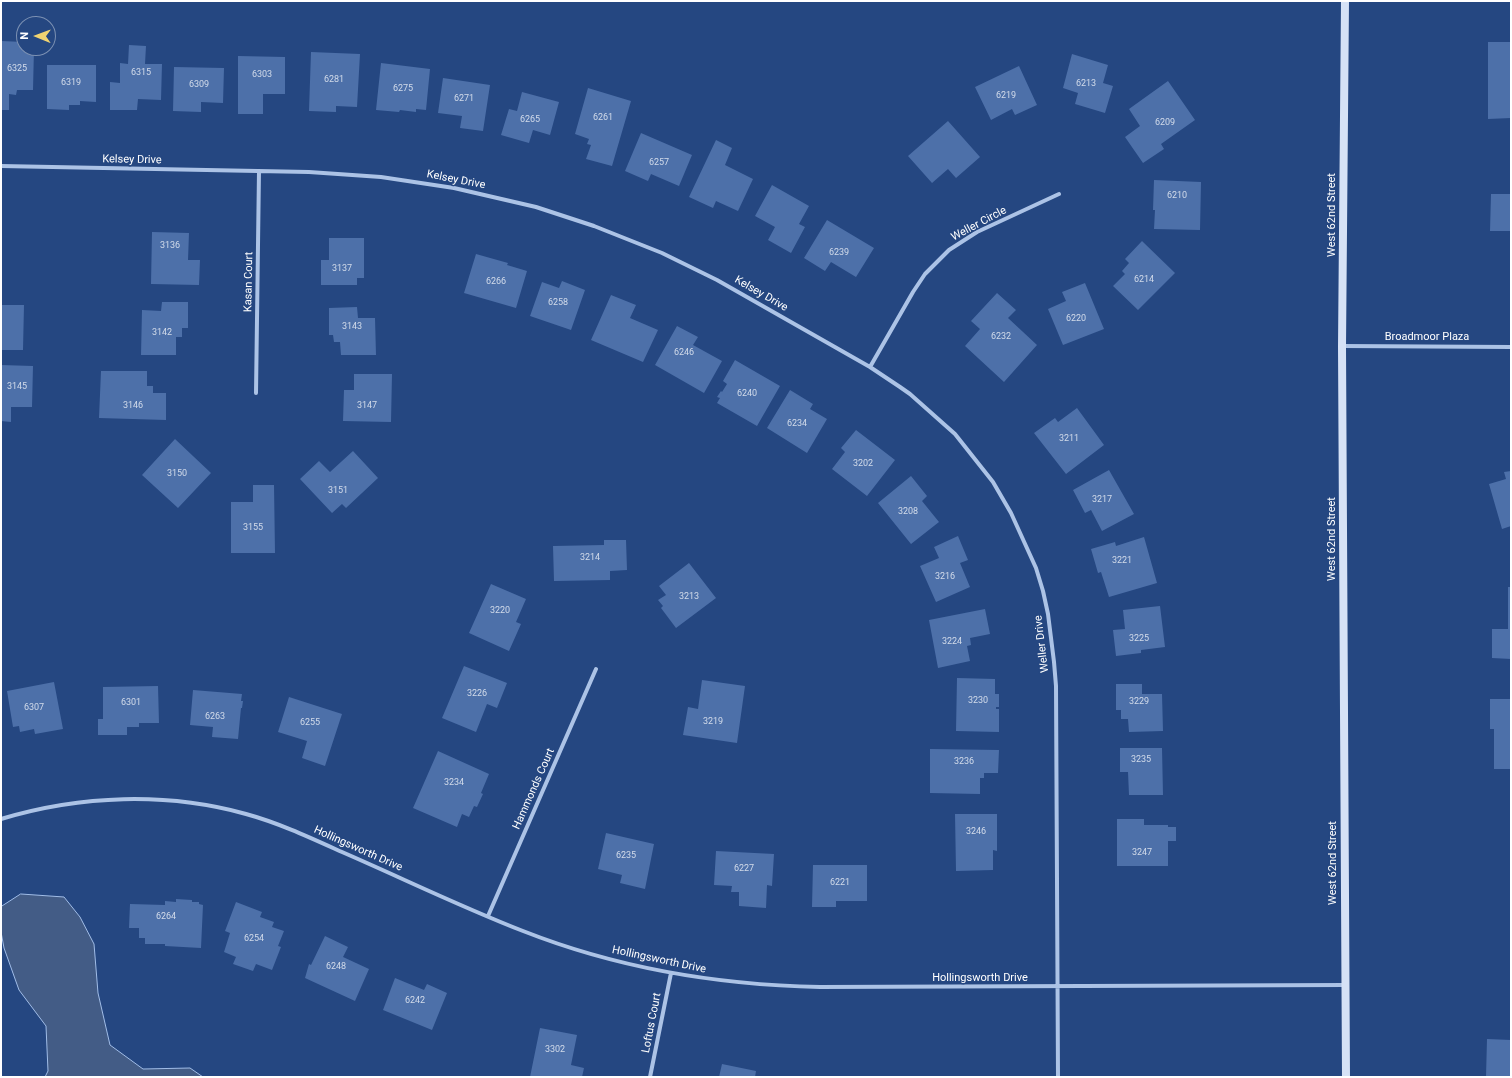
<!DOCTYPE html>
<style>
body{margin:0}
#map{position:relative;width:1512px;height:1078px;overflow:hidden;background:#254781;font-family:Roboto,sans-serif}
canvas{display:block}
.frame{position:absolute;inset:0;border:2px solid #fff;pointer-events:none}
.north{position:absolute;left:16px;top:16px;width:40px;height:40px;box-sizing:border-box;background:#254781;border:1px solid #7c91b3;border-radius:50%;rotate:271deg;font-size:11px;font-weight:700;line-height:16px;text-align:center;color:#fff}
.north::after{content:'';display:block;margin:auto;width:14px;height:18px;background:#f0d371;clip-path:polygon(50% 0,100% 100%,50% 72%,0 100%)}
</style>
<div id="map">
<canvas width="1512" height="1078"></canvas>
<div class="frame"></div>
<div class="north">N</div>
</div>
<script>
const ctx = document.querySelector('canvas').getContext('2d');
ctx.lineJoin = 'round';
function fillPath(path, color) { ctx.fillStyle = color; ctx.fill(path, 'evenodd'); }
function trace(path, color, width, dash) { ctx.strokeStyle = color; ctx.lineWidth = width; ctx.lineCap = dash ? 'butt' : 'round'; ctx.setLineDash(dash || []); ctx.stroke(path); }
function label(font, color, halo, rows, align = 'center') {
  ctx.font = font + ' Roboto,sans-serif'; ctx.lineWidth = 3; ctx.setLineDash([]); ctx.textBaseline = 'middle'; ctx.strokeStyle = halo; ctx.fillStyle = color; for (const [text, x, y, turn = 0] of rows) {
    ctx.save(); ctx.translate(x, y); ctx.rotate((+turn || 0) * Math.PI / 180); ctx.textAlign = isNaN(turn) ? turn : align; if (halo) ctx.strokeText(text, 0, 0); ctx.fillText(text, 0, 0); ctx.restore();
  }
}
const water = new Path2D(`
 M21,894L64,897L80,917L94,944L98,993L110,1045L143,1069L190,1068L203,1077H45L48,1071L46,1026L19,990L4,948L1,932V907Z`);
fillPath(water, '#435c86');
trace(water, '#a1bde7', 1);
fillPath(new Path2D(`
 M1,41L24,42V48H34L33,90H17L16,95L9,94V110H1Z
 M1488,42H1511V118L1488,119Z
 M129,45L146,46L145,64H162L161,100L138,99L137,110H110V82L120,83V63L128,64Z
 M311,52L360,54L357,107L336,106V112L309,111Z
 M1072,54L1108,65L1103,83L1113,86L1105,113L1075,104L1078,93L1063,88Z
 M238,56L285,57V94H263V114H238Z
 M381,63L430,69L426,110L416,109V112L400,110L399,112L376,110Z
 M47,65H96V102L80,101V105H69V110L47,109Z
 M1019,66L1037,105L1015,115L1012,109L991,120L975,87Z
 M174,67L224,68L223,103L201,102V112L173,111Z
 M443,78L490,85L483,131L460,128L462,116L438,113Z
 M1168,81L1195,120L1161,144L1164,149L1143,163L1125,137L1140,126L1129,109Z
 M588,88L631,101L612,166L586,159L591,145L587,144L589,139L575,134Z
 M522,92L559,102L550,135L533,130L529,143L501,135L509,109L517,111Z
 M948,121L980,157L956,178L948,169L932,183L908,156Z
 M641,133L692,155L679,186L651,174L648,181L625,171Z
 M716,140L732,148L725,165L753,179L738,211L716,201L713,208L689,197Z
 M1154,180L1201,182L1200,230L1154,229L1155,210H1153Z
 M772,185L809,206L799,224L805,227L791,253L768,240L775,227L755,216Z
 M1491,194H1511V231H1490Z
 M827,220L874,248L856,277L831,262L825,271L804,258Z
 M152,232L189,233L188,260H200L199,285L151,284Z
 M329,238H364V278H357V285H321V260H329Z
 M1142,241L1175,273L1138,310L1113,286L1125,274L1122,271L1129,263L1125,259Z
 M476,254L508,263L507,265L527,271L516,308L464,293Z
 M562,281L585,290L571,330L530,316L542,282L559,288Z
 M1085,283L1104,329L1063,345L1048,309L1066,301L1062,292Z
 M997,293L1016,310L1008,318L1037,345L1004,382L965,346L980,329L971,321Z
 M611,295L636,305L630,318L658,330L643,362L591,340Z
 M162,302H188V328H182V337H176V355H141L142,310L161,311Z
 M1,305H24L23,350H1Z
 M357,307L358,318H375L376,355H341L340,342H334L333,335H329V308Z
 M677,326L698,337L693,345L722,361L704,393L655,365Z
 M735,360L780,386L757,426L717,403L720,398L717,397L721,391L722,392L727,384L723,381Z
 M1,365L33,366L32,407H11V422L1,421Z
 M101,371H147V386H153V393H166V420L99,418Z
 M354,374H392L391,422L343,421L344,390H354Z
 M790,390L813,404L810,409L827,419L807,453L767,428Z
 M1077,408L1104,445L1066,474L1034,433L1055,418L1058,422Z
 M856,430L895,460L867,496L832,469L845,452L841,448Z
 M175,439L211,473L178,508L142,475Z
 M353,451L378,478L346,508L342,504L332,513L300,479L319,461L330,472Z
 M1109,470L1134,514L1102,531L1091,510L1085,513L1073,490Z
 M1511,471V526L1502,529L1489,484L1506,479L1504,472Z
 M911,476L927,496L922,501L939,522L911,544L878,503Z
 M253,485H274L275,553H231V502H253Z
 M958,536L968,560L960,563L970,587L936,602L920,566L939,558L934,547Z
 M1144,537L1157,583L1109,597L1101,572L1098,573L1091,549L1115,542L1116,546Z
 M604,540H626L627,570L610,571V580L554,581L553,546L604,545Z
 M689,563L716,598L676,628L661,608L663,606L658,600L666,595L659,586Z
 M491,584L526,599L516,622L521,624L509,651L469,633Z
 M1508,587H1511V659L1492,658V629H1508Z
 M1160,606L1165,647L1141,650V653L1116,656L1113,630L1125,629L1123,610Z
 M985,609L990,634L970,638L971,645L967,646L970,661L938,668L929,620Z
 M464,666L507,683L497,708L487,704L476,732L442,718Z
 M957,678L995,679V694H999V707H996V709H999V732L956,731Z
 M702,680L745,686L737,743L683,735L688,707L698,709Z
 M54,682L63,729L35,734L34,729L20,732L19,726L13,727L7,691Z
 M1116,684H1142V694H1162L1163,731L1129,732L1128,719H1121V710H1116Z
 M158,686L159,723H139V727H127V735H98V719H103V687Z
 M193,690L242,694L241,701H243L242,708H241L238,739L212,737L213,727L190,725Z
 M289,697L342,714L325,766L302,758L307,741L278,732Z
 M1490,699H1511V769H1494V729H1490Z
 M1120,748H1162L1163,795H1129L1128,772H1120Z
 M930,749L999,750L998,773H984V778H980V794L930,793Z
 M438,751L489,774L481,793L483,794L477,807L474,806L469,817L462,814L457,827L413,808Z
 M955,814H997V851L993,850V870L956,871Z
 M1117,819H1144V825H1168V827H1176V841H1168V866H1117Z
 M606,833L654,844L645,889L620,883L622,875L598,869Z
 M716,851L774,854L772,886L767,885L766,908L739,906V892H731L732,886L714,885Z
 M813,865H867V901H836V907H812Z
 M176,899L192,900V902H199V904L203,905L201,948L165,946V944H145V938H139V928H129L130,904L165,905V901L176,902Z
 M236,902L262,912L260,917L274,922L272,927L284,931L278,946L281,947L272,970L256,964L253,971L233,964L236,957L224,952L230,933L225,931Z
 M325,936L348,947L343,957L369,969L355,1001L305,978L309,964L311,965Z
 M395,978L424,990L427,984L447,993L432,1030L383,1010Z
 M540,1028L577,1035L571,1065L584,1068L582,1077H530Z
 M1487,1039L1511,1040V1077H1486Z
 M722,1064L756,1071L755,1077H719Z`), '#4d70a9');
trace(new Path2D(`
 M1,166L309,172L381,177L454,188L536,207L594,226L662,253L717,280L870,367L900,387L910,394L955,434L993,482L1011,513L1036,568L1043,591L1048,614L1054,662L1056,686L1058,1077
 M1342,346L1511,347
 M870,367L913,292L925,274L949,250L977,232L1059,194
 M256,393L259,171
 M1,819C81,795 166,792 246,814C279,823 311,838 342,852C402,878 461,907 523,931C617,968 719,985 820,987L1345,985
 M488,916L596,669
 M650,1077L671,973`), '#acc3e6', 4);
trace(new Path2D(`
 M1345,1L1342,346L1346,1077`), '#d6e2f6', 8);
label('9px', '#d2dbea', null, [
 ["6325",17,69],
 ["6315",141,73],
 ["6303",262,75],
 ["6281",334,80],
 ["6319",71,83],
 ["6213",1086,84],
 ["6309",199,85],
 ["6275",403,89],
 ["6219",1006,96],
 ["6271",464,99],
 ["6261",603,118],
 ["6265",530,120],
 ["6209",1165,123],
 ["6257",659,163],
 ["6210",1177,196],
 ["3136",170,246],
 ["6239",839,253],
 ["3137",342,269],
 ["6214",1144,280],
 ["6266",496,282],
 ["6258",558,303],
 ["6220",1076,319],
 ["3143",352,327],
 ["3142",162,333],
 ["6232",1001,337],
 ["6246",684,353],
 ["3145",17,387],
 ["6240",747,394],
 ["3146",133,406],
 ["3147",367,406],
 ["6234",797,424],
 ["3211",1069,439],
 ["3202",863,464],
 ["3150",177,474],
 ["3151",338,491],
 ["3217",1102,500],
 ["3208",908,512],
 ["3155",253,528],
 ["3214",590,558],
 ["3221",1122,561],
 ["3216",945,577],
 ["3213",689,597],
 ["3220",500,611],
 ["3225",1139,639],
 ["3224",952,642],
 ["3226",477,694],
 ["3230",978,701],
 ["3229",1139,702],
 ["6301",131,703],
 ["6307",34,708],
 ["6263",215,717],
 ["3219",713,722],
 ["6255",310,723],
 ["3235",1141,760],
 ["3236",964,762],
 ["3234",454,783],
 ["3246",976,832],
 ["3247",1142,853],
 ["6235",626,856],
 ["6227",744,869],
 ["6221",840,883],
 ["6264",166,917],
 ["6254",254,939],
 ["6248",336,967],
 ["6242",415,1001],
 ["3302",555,1050]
]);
label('11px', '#fff', '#254781', [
 ["Kelsey Drive",132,160,1],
 ["Kelsey Drive",456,180,11],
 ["West 62nd Street",1332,215,-90],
 ["Weller Circle",979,224,-28],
 ["Kasan Court",249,282,-89],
 ["Kelsey Drive",761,294,30],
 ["Broadmoor Plaza",1427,337],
 ["West 62nd Street",1332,539,-90],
 ["Weller Drive",1042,644,-97],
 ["Hammonds Court",534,789,-66],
 ["Hollingsworth Drive",358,849,24],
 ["West 62nd Street",1333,863,-90],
 ["Hollingsworth Drive",659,960,12],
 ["Hollingsworth Drive",980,978],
 ["Loftus Court",652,1023,-79]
]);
</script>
